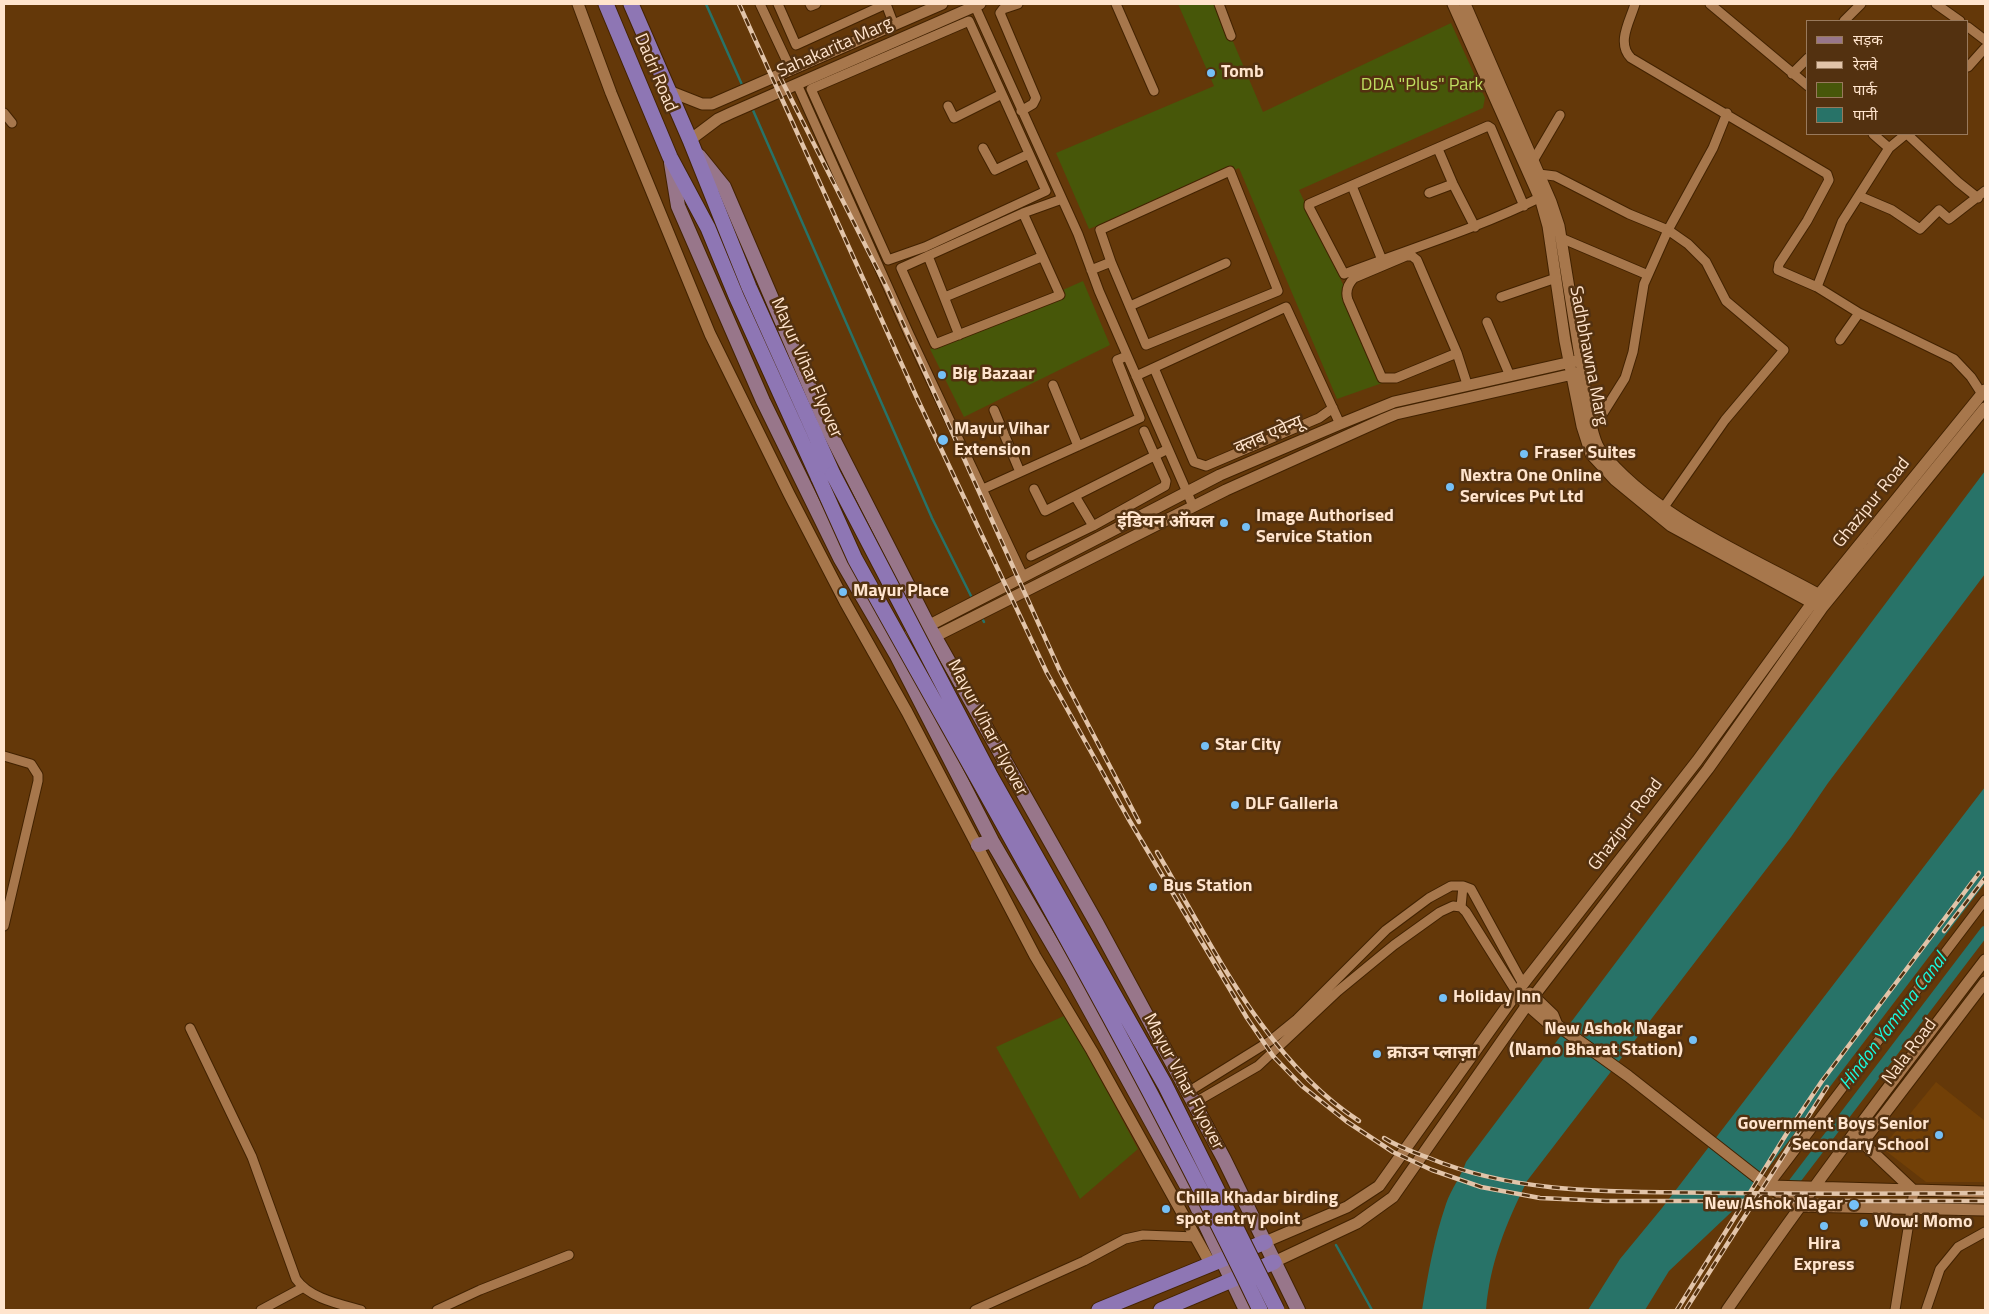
<!DOCTYPE html>
<meta charset="utf-8">
<style>
body{margin:0}
#map{position:relative;width:1989px;height:1314px;overflow:hidden;background:#643809;font-family:"Titillium Web","Noto Sans Devanagari",sans-serif}
canvas{display:block}
.frame{position:absolute;inset:0;border:5px solid #ffe4cd;pointer-events:none}
.legend{position:absolute;left:1806px;top:20px;width:162px;height:115px;box-sizing:border-box;background:#533110;border:1px solid #98795c;margin:0;padding:6px 9px;list-style:none;font-size:15px;color:#ffe4cd}
.legend li{display:flex;align-items:center;gap:10px;height:25px}
.legend b{width:25px;border:1px solid #98795c}
</style>
<div id="map">
<canvas width="1989" height="1314"></canvas>
<div class="frame"></div>
<ul class="legend">
<li><b style="height:6px;background:#98768a"></b>सड़क</li>
<li><b style="height:6px;background:#e2c4a9"></b>रेलवे</li>
<li><b style="height:14px;background:#475709"></b>पार्क</li>
<li><b style="height:14px;background:#287368"></b>पानी</li>
</ul>
</div>
<script>
const ctx = document.querySelector('canvas').getContext('2d');
ctx.lineJoin = 'round';
function fillPath(path, color) { ctx.fillStyle = color; ctx.fill(path, 'evenodd'); }
function trace(path, color, width, dash) { ctx.strokeStyle = color; ctx.lineWidth = width; ctx.lineCap = dash ? 'butt' : 'round'; ctx.setLineDash(dash || []); ctx.stroke(path); }
function label(font, color, halo, rows, align = 'center') {
  ctx.font = font + ' "Titillium Web","Noto Sans Devanagari",sans-serif'; ctx.lineWidth = 5; ctx.setLineDash([]); ctx.textBaseline = 'middle'; ctx.strokeStyle = halo; ctx.fillStyle = color; for (const [text, x, y, turn = 0] of rows) {
    ctx.save(); ctx.translate(x, y); ctx.rotate((+turn || 0) * Math.PI / 180); ctx.textAlign = isNaN(turn) ? turn : align; if (halo) ctx.strokeText(text, 0, 0); ctx.fillText(text, 0, 0); ctx.restore();
  }
}
fillPath(new Path2D(`
 M1936,1082L1985,1121V1182H1926L1882,1148Z`), '#724007');
fillPath(new Path2D(`
 M1178,4H1217L1263,112L1451,23L1485,98L1483,108L1299,190L1388,381L1337,399L1239,168L1089,229L1056,153L1214,86Z
 M1083,281L1110,345L964,417L930,349Z
 M1066,1015L1138,1149L1080,1199L996,1047Z`), '#475709');
fillPath(new Path2D(`
 M1985,471V574L1828,783L1791,837L1527,1181C1506,1224 1490,1262 1486,1310H1422C1428,1274 1434,1239 1446,1204C1451,1189 1461,1177 1466,1162Z
 M1985,787V883L1743,1201L1669,1271L1645,1310H1588L1620,1259L1662,1208Z`), '#287368');
trace(new Path2D(`
 M706,4L743,87
 M752,108L932,518L973,600
 M981,616L984,622
 M1336,1245L1372,1310`), '#287368', 2.5);
trace(new Path2D(`
 M1794,1182L1985,931`), '#287368', 10);
const street = new Path2D(`
 M760,4L791,70
 M778,4L796,45L886,4
 M810,4L811,6L816,4
 M886,4L894,25
 M974,4L1078,234L1099,291L1193,506
 M1018,4L1003,9L1000,13L1036,98L1033,104L1021,111
 M1116,4L1154,91
 M1219,4L1231,36
 M1635,4C1630,21 1616,43 1631,58L1827,174L1829,180L1807,221L1779,264L1778,270L1817,287L1859,313L1954,359L1971,377L1982,394
 M1710,4L1808,86
 M1936,4L1960,21
 M969,21L1046,191L925,247L888,260L811,89Z
 M1844,21L1861,4
 M1968,27L1985,40
 M1968,67L1985,48
 M1792,74L1808,58
 M797,84L909,334L1023,576
 M948,106L954,118L1002,94
 M4,113L12,123
 M1873,134L1889,148
 M1907,134L1958,182L1978,198
 M983,148L995,170L1029,154
 M1438,149L1453,184L1475,227
 M1533,161L1560,115
 M1539,174L1555,176L1629,214L1668,230L1688,244L1706,262L1726,301L1784,350L1725,420L1664,507
 M1352,186L1382,260
 M1429,193L1453,184
 M1859,196L1892,210L1920,229L1939,210L1949,219L1985,191
 M1524,206L1491,128L1488,126L1309,204V207L1344,274C1409,249 1476,229 1539,198
 M1023,213L1060,295L935,344L901,268L1023,213L1062,199
 M1561,238L1648,275
 M928,256L959,335
 M1091,270L1111,262L1100,230L1230,171L1278,291L1146,345L1111,262
 M1817,287L1842,222L1889,148L1906,134
 M945,297L1041,257
 M1501,297L1556,278
 M1130,306L1226,263
 M1487,322L1510,376
 M1840,340L1859,313
 M1457,353L1396,378H1382L1348,300C1345,291 1348,284 1354,278L1406,256H1412L1417,260L1457,353L1467,384
 M1154,368L1194,462L1206,466L1319,418L1333,408
 M1136,376L1286,307L1340,424
 M1053,385L1078,446
 M994,410L1020,472
 M1591,425L1600,418L1625,378L1633,352L1644,284L1668,230L1713,148L1727,113
 M983,489L1140,418L1117,360L1127,356
 M1034,489L1045,511L1168,449
 M1075,496L1093,526
 M1031,556L1093,526L1165,486L1166,481L1144,431
 M4,756L31,764L38,775V781L4,926
 M1461,907L1463,886
 M190,1028L252,1157L296,1279C309,1298 339,1304 361,1310
 M1188,1092L1270,1041L1297,1019L1386,930L1429,898L1451,886H1463L1471,889L1523,984
 M1194,1103L1258,1066L1338,991L1394,945L1440,912L1453,906L1461,907L1466,912L1517,993
 M1768,1186L1985,900
 M261,1310L302,1288
 M437,1310L480,1290L569,1255
 M975,1310L1084,1261L1125,1239L1143,1235L1196,1237
 M1895,1310L1914,1191
 M1926,1310L1940,1269L1958,1247L1985,1232`);
const secondary = new Path2D(`
 M578,4L611,93L710,334L789,494L845,602L907,712L1035,956L1092,1051L1210,1263
 M1453,4L1541,201L1548,226L1565,341L1582,426L1591,454L1615,480L1671,526L1818,606
 M1465,4L1551,202L1559,226L1591,425C1593,433 1595,443 1600,450C1655,519 1750,556 1825,598
 M669,91L702,104H712L942,4
 M690,140L718,119L731,113L980,4
 M928,640L1226,490L1384,419L1396,414L1582,372
 M895,643L1220,475L1340,424L1394,402L1580,360
 M1530,993L1553,1015L1557,1025
 M1523,1001L1547,1022L1557,1025L1628,1076L1768,1186L1799,1206L1985,1210
 M1859,1139L1914,1191
 M1863,1142L1985,982
 M1770,1186L1985,1192
 M1265,1242L1347,1207L1379,1186L1523,984L1697,761L1812,603L1985,390
 M1274,1262L1357,1223L1393,1197L1527,1005L1708,769L1822,608L1985,408
 M1727,1310C1809,1191 1897,1075 1985,960`);
const primary = new Path2D(`
 M699,156L724,187L827,427L928,625L1097,924L1188,1092L1224,1159L1298,1310
 M671,163L678,206L763,401L840,558L897,656L992,841L1072,978L1190,1192L1246,1310
 M978,845L992,841`);
const highway = new Path2D(`
 M606,4L670,157L708,228L736,296L819,479
 M631,4L690,140L749,287L833,474
 M1099,1310L1265,1242
 M1161,1310L1274,1262`);
trace(street, '#422200', 11);
trace(secondary, '#422200', 13);
trace(primary, '#422200', 16);
trace(highway, '#422200', 17);
trace(street, '#a7774c', 9);
trace(secondary, '#a7774c', 11);
trace(primary, '#98768a', 14);
trace(highway, '#8e76b4', 15);
const rail = new Path2D(`
 M739,4L917,398L1047,673L1128,818L1247,1018L1273,1056L1302,1086L1346,1121L1393,1152L1432,1170L1481,1187L1540,1198L1606,1201H1985
 M780,77L887,288L1060,671L1139,822
 M1157,852C1213,946 1265,1060 1359,1121
 M1944,931L1985,878
 M1384,1138C1398,1147 1413,1152 1429,1158C1523,1197 1628,1191 1728,1193C1814,1194 1899,1194 1985,1193
 M1686,1309L1827,1087
 M1677,1310L1787,1133L1822,1081L1979,873`);
trace(rail, '#e2c4a9', 4.5);
trace(rail, '#533110', 2.5, [8]);
const highwayBridge = new Path2D(`
 M833,474L991,777L1165,1085L1277,1310
 M819,479L855,559C993,808 1137,1054 1260,1310`);
trace(highwayBridge, '#422200', 17, []);
trace(highwayBridge, '#8e76b4', 15);
for (const [x, y, r, color] of [
 [1211,73,5,"#75c0f6"],
 [942,375,5,"#75c0f6"],
 [943,440,6,"#75c0f6"],
 [1524,454,5,"#75c0f6"],
 [1450,487,5,"#75c0f6"],
 [1224,523,5,"#75c0f6"],
 [1246,527,5,"#75c0f6"],
 [843,592,5,"#75c0f6"],
 [1205,746,5,"#75c0f6"],
 [1235,805,5,"#75c0f6"],
 [1153,887,5,"#75c0f6"],
 [1443,998,5,"#75c0f6"],
 [1693,1040,5,"#75c0f6"],
 [1377,1054,5,"#75c0f6"],
 [1939,1135,5,"#75c0f6"],
 [1854,1205,6,"#75c0f6"],
 [1166,1209,5,"#75c0f6"],
 [1864,1223,5,"#75c0f6"],
 [1824,1226,5,"#75c0f6"]
]) { const dot = new Path2D(); dot.arc(x, y, r, 0, 2 * Math.PI); ctx.fillStyle = color; ctx.fill(dot); trace(dot, '#533110', 2); }
label('18px', '#ffe4cd', '#533110', [
 ["Sahakarita Marg",835,48,-24],
 ["Dadri Road",655,73,67],
 ["Sadhbhawna Marg",1588,356,79],
 ["Mayur Vihar Flyover",806,368,66],
 ["क्लब एवेन्यू",1269,436,-23],
 ["Ghazipur Road",1872,503,-51],
 ["Mayur Vihar Flyover",987,728,62],
 ["Ghazipur Road",1626,825,-53],
 ["Nala Road",1910,1052,-53],
 ["Mayur Vihar Flyover",1183,1082,62]
]);
label('bold 18px', '#ffe4cd', '#533110', [
 ["Tomb",1221,73],
 ["Big Bazaar",952,375],
 ["Mayur Vihar",954,430],
 ["Extension",954,451],
 ["Fraser Suites",1534,454],
 ["Nextra One Online",1460,477],
 ["Services Pvt Ltd",1460,498],
 ["Image Authorised",1256,517],
 ["Service Station",1256,538],
 ["इंडियन ऑयल",1214,523,"right"],
 ["Mayur Place",853,592],
 ["Star City",1215,746],
 ["DLF Galleria",1245,805],
 ["Bus Station",1163,887],
 ["Holiday Inn",1453,998],
 ["New Ashok Nagar",1683,1030,"right"],
 ["(Namo Bharat Station)",1683,1051,"right"],
 ["क्राउन प्लाज़ा",1387,1054],
 ["Government Boys Senior",1929,1125,"right"],
 ["Secondary School",1929,1146,"right"],
 ["Chilla Khadar birding",1176,1199],
 ["spot entry point",1176,1220],
 ["New Ashok Nagar",1843,1205,"right"],
 ["Wow! Momo",1874,1223],
 ["Hira",1824,1245,"center"],
 ["Express",1824,1266,"center"]
], 'left');
label('18px', '#bfde60', '#533110', [
 ["DDA \"Plus\" Park",1422,86]
]);
label('italic 19px', '#19f9de', '#533110', [
 ["Hindon Yamuna Canal",1894,1022,-53]
]);
</script>
